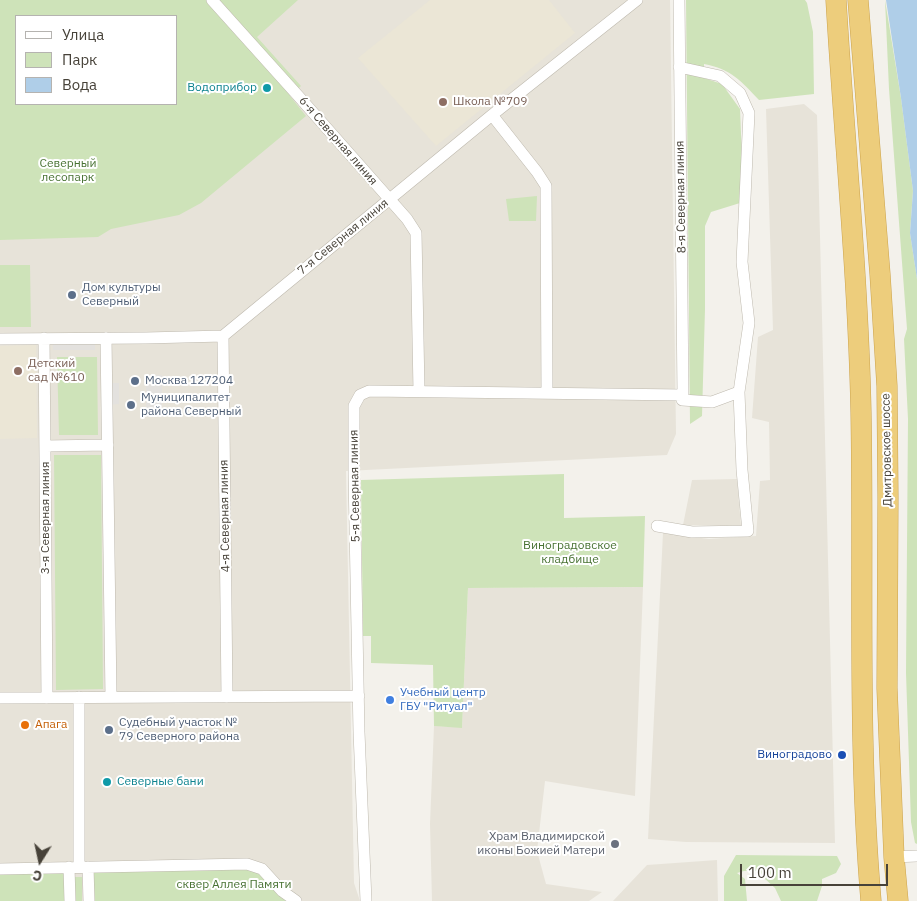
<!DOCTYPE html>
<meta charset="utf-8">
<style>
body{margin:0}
#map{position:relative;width:917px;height:901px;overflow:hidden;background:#f3f1eb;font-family:"IBM Plex Sans",sans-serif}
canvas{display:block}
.legend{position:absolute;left:15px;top:15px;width:162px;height:90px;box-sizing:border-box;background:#fff;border:1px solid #b5b3b0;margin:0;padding:6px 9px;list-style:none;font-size:15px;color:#474239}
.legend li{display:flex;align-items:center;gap:10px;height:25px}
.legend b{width:25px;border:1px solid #b5b3b0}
.north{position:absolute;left:15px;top:836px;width:50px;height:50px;-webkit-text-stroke:4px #fff;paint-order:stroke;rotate:190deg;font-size:14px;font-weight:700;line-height:20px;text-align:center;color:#474239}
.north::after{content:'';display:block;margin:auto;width:18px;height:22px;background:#474239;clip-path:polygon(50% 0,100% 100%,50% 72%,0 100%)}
.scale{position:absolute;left:740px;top:864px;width:148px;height:22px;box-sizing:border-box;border:2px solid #474239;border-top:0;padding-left:6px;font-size:15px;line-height:18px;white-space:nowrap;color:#474239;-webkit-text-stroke:4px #fff;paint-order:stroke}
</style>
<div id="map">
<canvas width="917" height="901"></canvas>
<ul class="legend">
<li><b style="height:6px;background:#fff"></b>Улица</li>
<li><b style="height:14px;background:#cee3b9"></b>Парк</li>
<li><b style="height:14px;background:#afcee8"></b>Вода</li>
</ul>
<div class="north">С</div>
<div class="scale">100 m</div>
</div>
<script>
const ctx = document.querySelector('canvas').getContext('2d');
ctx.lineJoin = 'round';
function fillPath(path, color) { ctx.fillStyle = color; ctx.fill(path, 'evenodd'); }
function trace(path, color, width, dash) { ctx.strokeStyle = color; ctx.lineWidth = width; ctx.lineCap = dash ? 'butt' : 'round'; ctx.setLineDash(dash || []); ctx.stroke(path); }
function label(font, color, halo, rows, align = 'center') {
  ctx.font = font + ' "IBM Plex Sans",sans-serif'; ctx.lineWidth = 4; ctx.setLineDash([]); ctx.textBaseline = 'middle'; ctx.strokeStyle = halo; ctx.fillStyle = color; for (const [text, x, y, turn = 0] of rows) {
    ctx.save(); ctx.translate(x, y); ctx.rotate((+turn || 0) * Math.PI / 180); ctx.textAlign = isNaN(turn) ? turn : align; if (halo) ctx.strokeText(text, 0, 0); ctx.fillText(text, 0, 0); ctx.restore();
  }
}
fillPath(new Path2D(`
 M0,0H670L676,434L667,455L346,471L354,883L360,901H0ZM16,16H176V104H16Z
 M804,104L817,115L835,843L686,842L648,839L663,533L709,539L756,536L760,481L770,480L769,422L752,418L758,337L773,330L766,109Z
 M737,479L741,526L683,525L692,480Z
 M643,587L635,796L545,781L537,851L546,884L602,892L589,901H432L430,824L434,726L462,727L468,588Z
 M717,860L718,901H613L647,865Z`), '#e7e3d9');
fillPath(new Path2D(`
 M430,0H549L575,33L436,146L358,58Z
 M36,345L37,438L0,439V346Z`), '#ebe6d6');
fillPath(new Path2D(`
 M0,0H298L257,37L301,86L290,96L306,116L201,203L179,215L111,229L98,237L0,240ZM16,16H176V104H16Z
 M686,0H805L807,3L813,32L814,94L759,100C741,81 731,69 704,64V78L722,84L740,109L742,158L740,203L711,212L705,226V309L702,416L690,424Z
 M885,0L901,98L913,191L910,233L917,279V844L915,843L911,822L906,673L908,419L904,339L907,329L889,89Z
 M537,196L536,221H509L506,199Z
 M0,265H30L31,327H0Z
 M57,357H97L98,435H59Z
 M54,455H101L103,689L56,690Z
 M564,474V518L645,516L643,587L468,588L462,728L434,726L433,665L371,663V636H363L361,480Z
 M736,855L837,856L841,864L836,873L822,879V886L817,901H781L775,888L764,878L760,871H744L737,873L745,879L747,901H724V876Z
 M243,867L261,874L289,901H93V869Z
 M66,870L65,901H0V872Z
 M74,877H82V901H75Z`), '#cee3b9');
fillPath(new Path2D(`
 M52,338H95V350H53Z
 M146,375H162V417H146Z
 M107,383H119V404L107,405Z`), '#e3e1de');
fillPath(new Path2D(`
 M886,0H917V279L910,233L913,191L901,98Z`), '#afcee8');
const street = new Path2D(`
 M212,0L301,99L407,219L416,233L419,391
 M492,115L537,172L546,186L547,393
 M223,336L227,697
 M44,338L47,698
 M106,338L111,697
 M0,339L146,338L223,336L492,115L637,0
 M682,400L712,402L739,392
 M46,446L108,445
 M657,526L692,532L748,531L742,470L739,392L749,323L742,262L749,113L740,93L720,76L679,67
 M0,698L359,696
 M894,857L917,856
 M69,867L70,901
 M79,867V697
 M88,867L89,901
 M0,869L247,864L262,869L282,891L296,901
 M366,901L359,732L354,475V406L360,395L369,391L683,395L679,0`);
const highway = new Path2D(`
 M836,0C844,137 858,274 861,412C864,575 857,737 871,901
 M858,0L880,274L887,386L888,498L887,688L894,857L898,901`);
trace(street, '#beb9ae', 12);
trace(highway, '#cca34c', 21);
trace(street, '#fff', 11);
trace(highway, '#edcd7c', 20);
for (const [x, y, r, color] of [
 [267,88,5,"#0f9aa8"],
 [443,102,5,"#8d6e63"],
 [72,295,5,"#5c6f8a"],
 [18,371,5,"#8d6e63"],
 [135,381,5,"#5c6f8a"],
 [131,405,5,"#5c6f8a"],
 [390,700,5,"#3f7fe0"],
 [25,725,5,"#e8710a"],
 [109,730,5,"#5c6f8a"],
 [842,755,5,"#1a4fb4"],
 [107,782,5,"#0f9aa8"],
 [615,844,5,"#6b7280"]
]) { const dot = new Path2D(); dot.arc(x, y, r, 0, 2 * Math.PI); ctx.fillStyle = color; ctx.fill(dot); trace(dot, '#fff', 2); }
label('12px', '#0d838f', '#fff', [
 ["Водоприбор",257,88],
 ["Северные бани",117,782,"left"]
], 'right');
label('12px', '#785e54', '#fff', [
 ["Школа №709",453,102],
 ["Детский",28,364],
 ["сад №610",28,378]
], 'left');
label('12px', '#474239', '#fff', [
 ["6-я Северная линия",338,141,49],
 ["8-я Северная линия",681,197,-91],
 ["7-я Северная линия",343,237,-39],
 ["Дмитровское шоссе",887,450,-91],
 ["5-я Северная линия",355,486,-91],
 ["4-я Северная линия",225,516,-91],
 ["3-я Северная линия",46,518,-90]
]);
label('12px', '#487233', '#fff', [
 ["Северный",68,164],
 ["лесопарк",68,178],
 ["Виноградовское",570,546],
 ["кладбище",570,560],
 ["сквер Аллея Памяти",234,885]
]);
label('12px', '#4e5e75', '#fff', [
 ["Дом культуры",82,288],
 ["Северный",82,302],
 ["Москва 127204",145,381],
 ["Муниципалитет",141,398],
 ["района Северный",141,412],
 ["Судебный участок №",119,723],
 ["79 Северного района",119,737]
], 'left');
label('12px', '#366cbe', '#fff', [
 ["Учебный центр",400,693],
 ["ГБУ \"Ритуал\"",400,707]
], 'left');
label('12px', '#c56008', '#fff', [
 ["Апага",35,725]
], 'left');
label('12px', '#164399', '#fff', [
 ["Виноградово",832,755]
], 'right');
label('12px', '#5b616d', '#fff', [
 ["Храм Владимирской",605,837],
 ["иконы Божией Матери",605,851]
], 'right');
</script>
